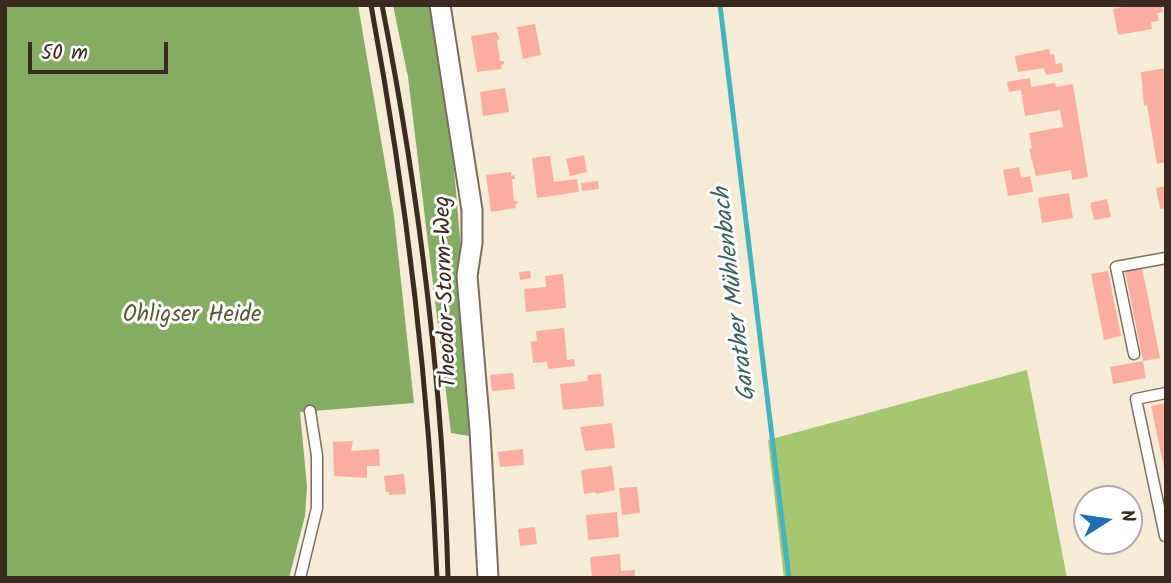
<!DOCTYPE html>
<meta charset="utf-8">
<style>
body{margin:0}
#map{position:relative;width:1171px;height:583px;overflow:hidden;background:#f5ebd7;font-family:Kalam,sans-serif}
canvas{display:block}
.frame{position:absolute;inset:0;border:7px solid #3b2a1e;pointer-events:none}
.north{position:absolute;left:1073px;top:485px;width:70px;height:70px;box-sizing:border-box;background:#fff;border:2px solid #b1aaa5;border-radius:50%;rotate:78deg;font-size:19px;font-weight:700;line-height:28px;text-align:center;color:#3b2a1e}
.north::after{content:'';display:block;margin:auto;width:24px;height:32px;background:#1f6fb2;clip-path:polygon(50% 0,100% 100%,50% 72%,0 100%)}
.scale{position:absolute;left:28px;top:42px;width:140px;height:32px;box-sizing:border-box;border:4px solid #3b2a1e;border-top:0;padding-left:9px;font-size:21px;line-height:24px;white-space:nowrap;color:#3b2a1e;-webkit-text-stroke:5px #fff;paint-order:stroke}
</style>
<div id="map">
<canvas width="1171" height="583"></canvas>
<div class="frame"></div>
<div class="north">N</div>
<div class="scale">50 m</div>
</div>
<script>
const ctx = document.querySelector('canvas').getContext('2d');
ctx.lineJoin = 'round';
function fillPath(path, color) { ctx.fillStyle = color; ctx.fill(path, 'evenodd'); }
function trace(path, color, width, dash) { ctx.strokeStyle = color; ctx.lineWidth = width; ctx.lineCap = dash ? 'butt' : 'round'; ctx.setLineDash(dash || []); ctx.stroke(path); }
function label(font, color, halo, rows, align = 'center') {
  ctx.font = font + ' Kalam,sans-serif'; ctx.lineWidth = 6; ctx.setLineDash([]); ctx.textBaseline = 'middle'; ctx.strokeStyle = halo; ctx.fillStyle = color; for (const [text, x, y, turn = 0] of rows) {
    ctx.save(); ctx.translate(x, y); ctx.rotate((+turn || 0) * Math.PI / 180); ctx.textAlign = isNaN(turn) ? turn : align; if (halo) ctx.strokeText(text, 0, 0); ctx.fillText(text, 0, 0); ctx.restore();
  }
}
fillPath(new Path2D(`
 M1027,370L1067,578H784L768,440Z`), '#a5c770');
fillPath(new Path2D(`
 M5,5H358L394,216L414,403L300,412L307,487L305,516L289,578H5Z
 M393,5H435L443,39L466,310L469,436L451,433L408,77Z`), '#84ac62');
trace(new Path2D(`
 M720,5L789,578`), '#45b4bf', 5);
fillPath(new Path2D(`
 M1131,5H1162L1163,12L1157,13L1159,21L1151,22L1152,29L1118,35L1113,9Z
 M535,24L541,55L523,59L517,27Z
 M496,32L500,39L497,40L500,61H504V64L501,65L502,69L477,72L471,36Z
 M1049,49L1050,55L1054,54L1056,64L1062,63L1063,72L1046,75L1044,68L1018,72L1015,56Z
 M1166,68V162L1157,164L1147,105L1144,106L1141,72Z
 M1030,78L1031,87L1055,83L1056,87L1073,84L1088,177L1072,180L1071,170L1036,176L1029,149L1032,148L1029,133L1063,127L1060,110L1025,116L1021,90L1009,92L1007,82Z
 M505,88L509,112L483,116L480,92Z
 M584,155L587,172L570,176L566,159Z
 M550,156L554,182L577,179L579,192L537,198L532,158Z
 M1019,167L1021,178L1030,176L1033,192L1008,196L1003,170Z
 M511,172V176L514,175L515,179H512L514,201H517L518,204H515L516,208L491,212L486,175Z
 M598,181L599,189L582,191L581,183Z
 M1166,186V208L1160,209L1156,188Z
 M1069,193L1073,218L1042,223L1038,198Z
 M1107,199L1111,217L1094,220L1090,203Z
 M1142,267L1160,358L1143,361L1125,271Z
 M530,271L531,278L520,280L519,272Z
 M1108,271L1121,336L1104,340L1091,274Z
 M563,274L566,308L526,312L524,289L546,287L545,276Z
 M564,328L567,360L574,359L575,366L548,369L547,362L533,363L531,342L537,341L536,331Z
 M1143,361L1146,378L1113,384L1110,367Z
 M513,373L515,389L492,391L490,375Z
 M601,374L604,406L563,410L560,384L588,381L587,375Z
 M1166,403V472H1165L1151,406Z
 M612,423L615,448L585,451L580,427Z
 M353,441L351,451L379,449L380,466H367V478L334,476L333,442Z
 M523,449L524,465L500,467L498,452Z
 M612,466L615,490L596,494L595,492L584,494L581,470Z
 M404,474L406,494L389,495V492H386L384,476Z
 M637,487L640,513L622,515L619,488Z
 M617,512L619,537L588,540L586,515Z
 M535,527L537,544L520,546L518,529Z
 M620,554L621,571L635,570V578H592L590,557Z`), '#fbae9f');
const service = new Path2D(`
 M1134,354L1116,267L1166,258
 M1165,536L1136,399L1166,393
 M300,578L317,508V456L310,411`);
const minor = new Path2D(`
 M440,5L472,210V243L467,276L480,430L488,578`);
trace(service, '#7c6e5f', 13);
trace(minor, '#7c6e5f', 23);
trace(service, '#fff', 10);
trace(minor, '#fff', 19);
trace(new Path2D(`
 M371,5C406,194 429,385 437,578
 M382,5C419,194 443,386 448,578`), '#3b2a1e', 5);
label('23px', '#3b2a1e', '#fff', [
 ["Theodor-Storm-Weg",448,292,-92]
]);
label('23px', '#5b5937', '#fff', [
 ["Ohligser Heide",192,317]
]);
label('italic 24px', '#3f615e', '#fff', [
 ["Garather Mühlenbach",737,294,-97]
]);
</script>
